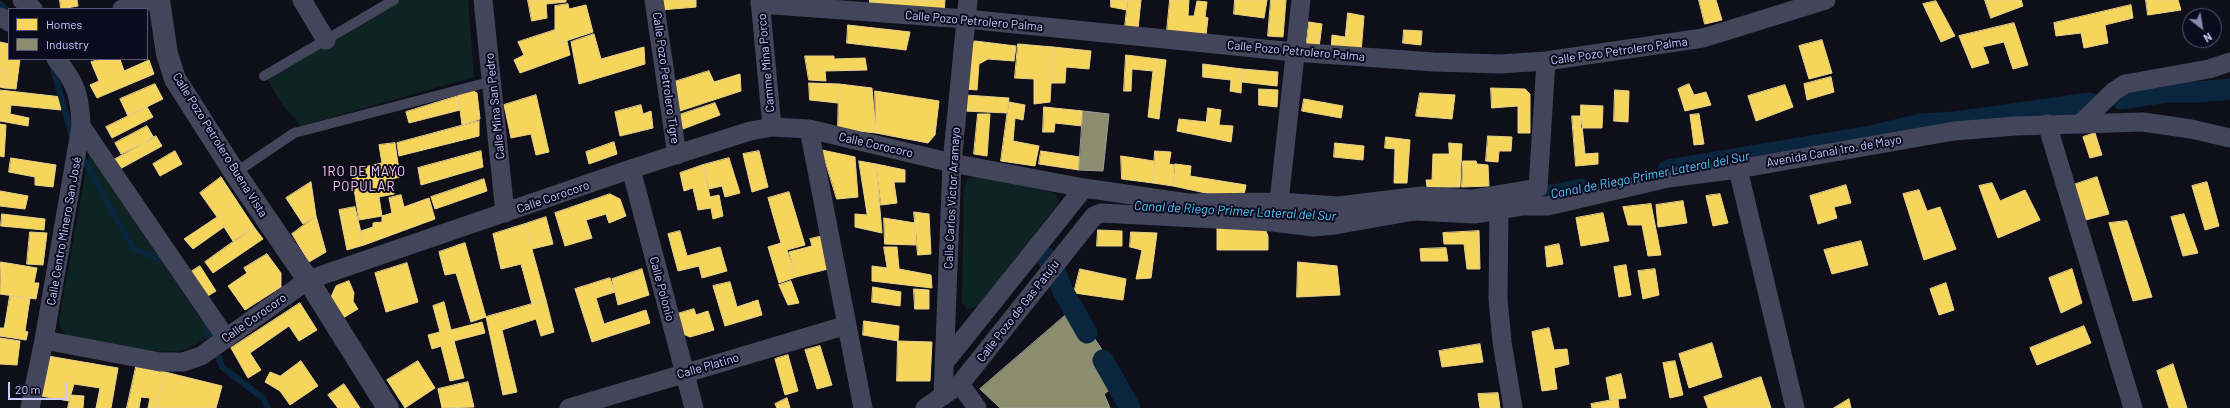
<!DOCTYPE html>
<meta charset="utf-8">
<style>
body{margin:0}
#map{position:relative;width:2230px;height:408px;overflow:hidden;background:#0f0f19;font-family:Barlow,sans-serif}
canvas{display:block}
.legend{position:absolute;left:8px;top:8px;width:140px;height:52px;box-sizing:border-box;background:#0b0b1d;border:1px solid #565777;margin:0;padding:5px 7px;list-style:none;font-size:12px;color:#c7c9ff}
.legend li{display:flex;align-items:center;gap:8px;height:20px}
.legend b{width:20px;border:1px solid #565777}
.north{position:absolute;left:2182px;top:8px;width:40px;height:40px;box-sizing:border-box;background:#0b0b1d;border:1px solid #565777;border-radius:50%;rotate:149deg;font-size:11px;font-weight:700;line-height:16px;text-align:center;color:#c7c9ff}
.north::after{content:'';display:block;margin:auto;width:14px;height:18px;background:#8788ae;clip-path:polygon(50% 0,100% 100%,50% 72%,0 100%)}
.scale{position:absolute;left:8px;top:382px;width:59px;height:18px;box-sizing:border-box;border:2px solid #c7c9ff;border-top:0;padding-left:5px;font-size:12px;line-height:14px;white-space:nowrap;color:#c7c9ff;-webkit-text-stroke:3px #0b0b1d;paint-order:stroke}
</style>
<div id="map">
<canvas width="2230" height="408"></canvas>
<ul class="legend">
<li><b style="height:11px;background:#f6d55c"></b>Homes</li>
<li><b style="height:11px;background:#8c8c6e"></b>Industry</li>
</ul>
<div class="north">N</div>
<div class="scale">20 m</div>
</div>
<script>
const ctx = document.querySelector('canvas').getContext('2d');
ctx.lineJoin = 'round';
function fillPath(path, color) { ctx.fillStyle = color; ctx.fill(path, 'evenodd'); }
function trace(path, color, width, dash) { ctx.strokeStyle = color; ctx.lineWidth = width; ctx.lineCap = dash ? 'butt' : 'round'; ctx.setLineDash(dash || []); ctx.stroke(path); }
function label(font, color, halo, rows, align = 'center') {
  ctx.font = font + ' Barlow,sans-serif'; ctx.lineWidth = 4; ctx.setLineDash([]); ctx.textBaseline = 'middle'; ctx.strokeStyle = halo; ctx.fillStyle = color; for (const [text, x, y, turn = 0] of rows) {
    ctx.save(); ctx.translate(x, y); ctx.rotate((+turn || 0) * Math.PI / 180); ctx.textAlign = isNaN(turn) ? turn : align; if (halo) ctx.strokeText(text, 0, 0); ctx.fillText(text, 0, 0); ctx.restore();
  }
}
fillPath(new Path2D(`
 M402,0H468L474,77L301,126L283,105L267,79Z
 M89,153L211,334C202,342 191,349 178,351C152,355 97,341 68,336L61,329L59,319Z
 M978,175L1055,193L1059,201L1057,205L978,306L967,309L962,302L964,187L968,179Z`), '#0e2422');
const homes = new Path2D(`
 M60,0H77L78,6L61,9Z
 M528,0H566V2L546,4L547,18L532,21Z
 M661,0H696V7L661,10Z
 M870,0H912V10L870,7Z
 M912,0H945L944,13L912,10Z
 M1111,0H1127V10L1111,7Z
 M1128,0H1141L1138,29L1125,27Z
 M1170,0H1189L1188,16H1194L1197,1L1207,2L1205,17L1208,18L1206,35L1167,31Z
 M1235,0H1267L1264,18L1234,14Z
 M1271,0H1286L1283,37L1268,36Z
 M1699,0H1716L1722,20L1705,24Z
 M1985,0H2021L2023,6L1991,18Z
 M2146,0H2178L2181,10L2148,15Z
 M1936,1L1955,36L1941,42L1923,4Z
 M568,4L569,9L586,5L593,32L560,43L555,30V6Z
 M2131,5L2133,18L2105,25L2108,43L2084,48L2081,33L2056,36L2054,23Z
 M1348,13L1364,16L1361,53L1331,52L1332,35L1345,37Z
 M1309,22L1322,24L1319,48L1306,47Z
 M2014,23L2028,65L2013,69L2004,42L1983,47L1989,63L1972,68L1959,36Z
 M848,25L910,32L906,50L847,43Z
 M555,30L560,43L567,41L570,55L520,73L514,60L524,55L518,42Z
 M1404,30L1422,31L1421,45L1403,43Z
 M594,34L601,59L644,47L645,64L579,84L571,42Z
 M1822,40L1832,73L1809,79L1799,46Z
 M975,41L1016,46L1014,61L988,59L979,64L977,90L964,89L969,45Z
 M0,42L9,44V59H20L16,89L4,88L6,71L0,70Z
 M1018,44L1053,47L1050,102L1034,104V79L1015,78Z
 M1053,47L1091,51L1089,69L1066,67L1065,83H1051Z
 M1126,55L1166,60L1159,119L1148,117L1153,71L1132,69L1131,91H1124Z
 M805,56H834V59L865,58L867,70L825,71L826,81L809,80Z
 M102,59H120L124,71L149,60L154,74L97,98L90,85L99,81L91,62Z
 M1203,64L1242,69L1241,93L1230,91L1231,80L1203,77Z
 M1242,69L1278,72L1277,86L1242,82Z
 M0,70L6,71L4,88L0,87Z
 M709,71L714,82L740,74L741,91L680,111L674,82Z
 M1831,77L1834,92L1807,100L1804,84Z
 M809,83L839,84L838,103L810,100Z
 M155,84L163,99L128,116L120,99Z
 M839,84L872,88L876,133L838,129Z
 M1689,84L1694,95L1706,92L1711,105L1685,111L1678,89Z
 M1785,85L1793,107L1756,121L1748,96Z
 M1491,88L1525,89L1530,94V133H1518V106L1492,108Z
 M1259,89L1278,90L1277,107L1259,105Z
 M0,90L62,97L61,110L11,105L10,114L29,118L28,126L0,121Z
 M472,90L477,93L480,119L462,125L458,94Z
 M1615,90L1629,91L1628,122L1614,121Z
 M875,91L939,101L935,135L928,143L876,133Z
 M1420,93L1455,95L1452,119L1416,116Z
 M536,95L549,152L536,155L531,134L511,138L504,105Z
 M965,95L1009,98L1007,113L964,111Z
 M458,96L460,110L409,123L406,112Z
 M1304,99L1343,106L1341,118L1302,111Z
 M1009,102L1025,105L1023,120L1015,118L1013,141L1039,146L1035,166L1001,161Z
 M715,103L720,115L683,129L679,115Z
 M641,105L643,114L651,111L653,128L620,136L615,112Z
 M1581,105L1603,106L1602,128H1581Z
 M147,107L153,117L112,138L106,127Z
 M1044,107L1083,111L1082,126L1055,123L1054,132H1043Z
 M1208,108L1221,110L1219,125L1233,126L1231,142L1177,131L1179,119L1206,122Z
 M978,114H990L987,156L974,154Z
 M1699,114L1704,144L1694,145L1690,115Z
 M1572,116H1581L1585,154L1598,153V164L1576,166Z
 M479,121V136L399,156L397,143Z
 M0,124L6,125L4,157L0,156Z
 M147,126L154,138L121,154L115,143Z
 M2095,133L2102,155L2090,158L2083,137Z
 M156,136L162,146L118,170L112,161Z
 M1488,136L1512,137L1511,151H1499L1498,162L1486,161Z
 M1386,137L1410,140L1407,183H1394L1395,149L1385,148Z
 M614,142L617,154L589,164L586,152Z
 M395,143L400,177L392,179L394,194L379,197L382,216L359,220L351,170L382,163L379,145Z
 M1335,143L1364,146L1363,160L1334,157Z
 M1449,143L1462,144L1460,187H1427L1426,180H1432L1433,154H1449Z
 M822,150L855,157L858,197L837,199Z
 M175,151L182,164L160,176L153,164Z
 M481,151L483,167L421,185L418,168Z
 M759,151L768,187L752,192L743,154Z
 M1041,151L1080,157L1079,170L1039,164Z
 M1155,151L1171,152L1169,164L1174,165L1173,186L1153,183Z
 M1121,156L1154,161L1153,183L1122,179Z
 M11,158L56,165L53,187L35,185V177L9,172Z
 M729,158L740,193L725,197L722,186L709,189L703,165Z
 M859,161L876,164L882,233L855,227V214L867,215Z
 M1463,161H1476L1477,164L1488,165L1489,186L1462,187Z
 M876,164L905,170V182H894L897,203L881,205Z
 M1175,164L1191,166L1190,176L1246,185L1243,201L1173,186Z
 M703,165L710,197L719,195L723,216L713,219L711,208L698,210L693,188L684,191L680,173Z
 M221,177L254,227L233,241L224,227L193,249L184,239L217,217L200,193Z
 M2097,177L2109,214L2082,221L2070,186Z
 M484,179L487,191L435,209L431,197Z
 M311,182L316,216L303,224L286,198Z
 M2207,182L2219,226L2205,230L2192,186Z
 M1992,183L2000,201L2025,190L2040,220L1998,238L1979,186Z
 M1846,185L1851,203L1834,207L1837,218L1818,224L1810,196Z
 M1919,190L1927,211L1940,207L1956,249L1924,260L1903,194Z
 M0,191L28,196L25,209L0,206Z
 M789,192L805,245L787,250L796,277L779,283L768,247L781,243L768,198Z
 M610,194L620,199L626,216L609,223L606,214L586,220L592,238L565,246L555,213Z
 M1720,194L1728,223L1713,226L1706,196Z
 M401,195L404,207L429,198L435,219L364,245L361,231L373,227V223L382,222V216L392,213L389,198Z
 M1683,201L1687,223L1658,227L1656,205Z
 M1651,204L1661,255L1648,256L1642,225H1628L1623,207Z
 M355,207L364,245L347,250L339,210Z
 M914,212L929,214L931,254L918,255Z
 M1603,213L1609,241L1581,246L1576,218Z
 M2,214L45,219L44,230L1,226Z
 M2184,214L2198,253L2183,256L2171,217Z
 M316,216L326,252L309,262L292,234Z
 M546,217L553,244L532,249L525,224Z
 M884,218L915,223L916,245L885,244Z
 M2127,221L2152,297L2133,301L2109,223Z
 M525,224L546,300L532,304L521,264L501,269L493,234Z
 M1264,226L1268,236V250H1217V227Z
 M254,227L263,239L213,273L205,262Z
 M1098,230L1122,231V246H1097Z
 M680,231L687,256L720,247L727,271L702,278L699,266L678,271L668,234Z
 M1479,231L1480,269H1467L1464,244H1444L1443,233Z
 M30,232L47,233L43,265L27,264Z
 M1131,232L1157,233L1151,278L1136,279L1142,250L1130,247Z
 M823,236L832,268L796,277L789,252L812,246L810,239Z
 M1861,241L1868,265L1832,274L1824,250Z
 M465,243L486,317L471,322L456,273L445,275L439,252Z
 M1559,244L1563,264L1547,267L1545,247Z
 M884,247H897L899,269L931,275L932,288L872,281V266L887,268Z
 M1446,248L1448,261H1421L1420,249Z
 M267,254L281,273V287L245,310L228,286L247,273L244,268Z
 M1,262L37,268L34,283H39L36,299L0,294Z
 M1298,262L1337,266L1340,295L1297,297Z
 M407,263L418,302L386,312L375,273Z
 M1626,265L1631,295L1619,297L1614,267Z
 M200,266L216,291L203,299L186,275Z
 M642,269L649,295L618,305L612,279Z
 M1080,269L1126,279L1123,300L1074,293Z
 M1655,269L1659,295L1643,299L1638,271Z
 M2072,269L2082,303L2061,313L2049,278Z
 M610,278L615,292L596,298L604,324L646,310L650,323L592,342L575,289Z
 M349,281L354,293L353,301L358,309L343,318L331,297L336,286Z
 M791,281L799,303L788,305L779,285Z
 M730,282L737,307L758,300L762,315L725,326L713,286Z
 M1946,283L1954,310L1939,315L1930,289Z
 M873,287L901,292L900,306L872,302Z
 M914,289L929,290V309H915Z
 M10,296L30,298L25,331L28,332L26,340L0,336V328H4Z
 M546,300L554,332L541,336L536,319L502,330L517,392L503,395L486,317Z
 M444,302L451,330L482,322L485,333L454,341L464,378L450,381L441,346L432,349L428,335L440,332L433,306Z
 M300,303L317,330L299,341L289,326L250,353L261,370L248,378L231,348Z
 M694,309L696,315L708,311L714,330L690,337L683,334L677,314Z
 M864,321L899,326L898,341L863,335Z
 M2084,326L2091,343L2037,365L2030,348Z
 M1549,328L1554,350L1567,349L1569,364L1554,368L1557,389L1542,391L1532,332Z
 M0,338L20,341L17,365L0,364Z
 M898,341L932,342L930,381H897Z
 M1712,343L1722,377L1689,388L1679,354Z
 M1480,344L1483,362L1442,367L1439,351Z
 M820,346L832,385L817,389L805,350Z
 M788,355L798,391L785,395L775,359Z
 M48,356L118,368L111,408H96L100,388L74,384L69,401L41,396Z
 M301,361L318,386L290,405L280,391L265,382L270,372L280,376Z
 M418,361L435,388L405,408L387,380Z
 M1675,361L1683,395L1670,398L1663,363Z
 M2173,364L2187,408H2169L2157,371Z
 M136,367L165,372L156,408H148L150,398L141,397L139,408H127Z
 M165,372L222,386L216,408H156Z
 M1621,374L1626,398L1610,400L1606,378Z
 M1761,377L1771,408H1708L1704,397Z
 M468,382L474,407L442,408L438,389Z
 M344,384L360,408H338L328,395Z
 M1498,393L1500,408H1480L1478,394Z
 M71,395L84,396L83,408H68Z
 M787,398L790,408H777L775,404Z
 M1618,399L1619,408H1592L1591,404Z
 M1849,399L1851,408H1834Z`);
fillPath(homes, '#f6d55c');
trace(homes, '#e8d18d', 1);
const industry = new Path2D(`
 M1083,111L1109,114L1103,171L1079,170Z
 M1074,308L1123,381L1104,394L1110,408H1000L980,389Z`);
fillPath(industry, '#8c8c6e');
trace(industry, '#9e9e9a', 1);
trace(new Path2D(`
 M0,4L9,12
 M52,64L73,140
 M81,155L133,248L169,263
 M205,322L222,367L263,398L268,408`), '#0a263e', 6);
trace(new Path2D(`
 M2121,99L2167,92H2198L2230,89
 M1668,170L1875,135L1921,124L1956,122L2090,103
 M1515,198L1560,194L1581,189
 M1047,258L1053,266L1063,291L1087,333
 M1103,360L1130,408`), '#0a263e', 21);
trace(new Path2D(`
 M264,76L394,0
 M235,173L294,133L493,81`), '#43455a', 10);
trace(new Path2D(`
 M22,0L33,9
 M302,0L326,40
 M483,0L505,213
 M654,0L677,155
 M760,0L772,127
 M760,4L966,19L1294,52L1434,62L1500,64L1546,61L1703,38L1826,0
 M122,9L151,0
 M0,17L9,22
 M2081,123L2113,92L2125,84L2209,69L2230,62
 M2047,124L2133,408
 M81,126L226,338
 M809,129L863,408
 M631,169L694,408
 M1738,169L1795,408
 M1499,209L1498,299L1502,342L1513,408
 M1284,212L1279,202L1301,0
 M44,340L160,362H183L201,356L308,280L631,169L750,131L772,127L809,129L952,163L1084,188L1188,203L1279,202L1338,206L1421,196L1472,199L1538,188L1546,61
 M945,362L1084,188
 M960,384L977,408
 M943,396L952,163L968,0
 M30,408L44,340L81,126C80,96 76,82 56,59
 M569,408L847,325
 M925,408L960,384L1094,216L1101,213L1273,222L1313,227L1335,225L1414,211L1476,214L1523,206H1548L1668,178L1738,169L1954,131L2016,126L2143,122L2191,129L2230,138`), '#43455a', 19);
trace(new Path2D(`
 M159,0L167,54L175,79L235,173L308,280L388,408`), '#43455a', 22);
label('12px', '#c7c9ff', '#0b0b1d', [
 ["Calle Pozo Petrolero Palma",974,21,5],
 ["Calle Pozo Petrolero Palma",1296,51,5],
 ["Calle Pozo Petrolero Palma",1619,51,-8],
 ["Camme Mina Porco",766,63,-95],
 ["Calle Pozo Petrolero Tigre",666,78,82],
 ["Calle Mina San Pedro",495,106,-96],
 ["Calle Pozo Petrolero Buena Vista",220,145,58],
 ["Calle Corocoro",876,145,13],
 ["Avenida Canal 1ro. de Mayo",1834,151,-10],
 ["Calle Corocoro",553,197,-19],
 ["Calle Carlos Victor Aramayo",952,198,-87],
 ["Calle Centro Minero San José",64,231,-80],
 ["Calle Polonio",662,289,75],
 ["Calle Pozo de Gas Patuju",1018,311,-52],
 ["Calle Corocoro",254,318,-35],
 ["Calle Platino",708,366,-16]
]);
ctx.letterSpacing = '1px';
label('13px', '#ffc9f3', '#0b0b1d', [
 ["1RO DE MAYO",364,172],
 ["POPULAR",364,187]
]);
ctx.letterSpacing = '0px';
label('italic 13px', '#55c9ff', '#0b0b1d', [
 ["Canal de Riego Primer Lateral del Sur",1650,175,-11],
 ["Canal de Riego Primer Lateral del Sur",1235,211,3]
]);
</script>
